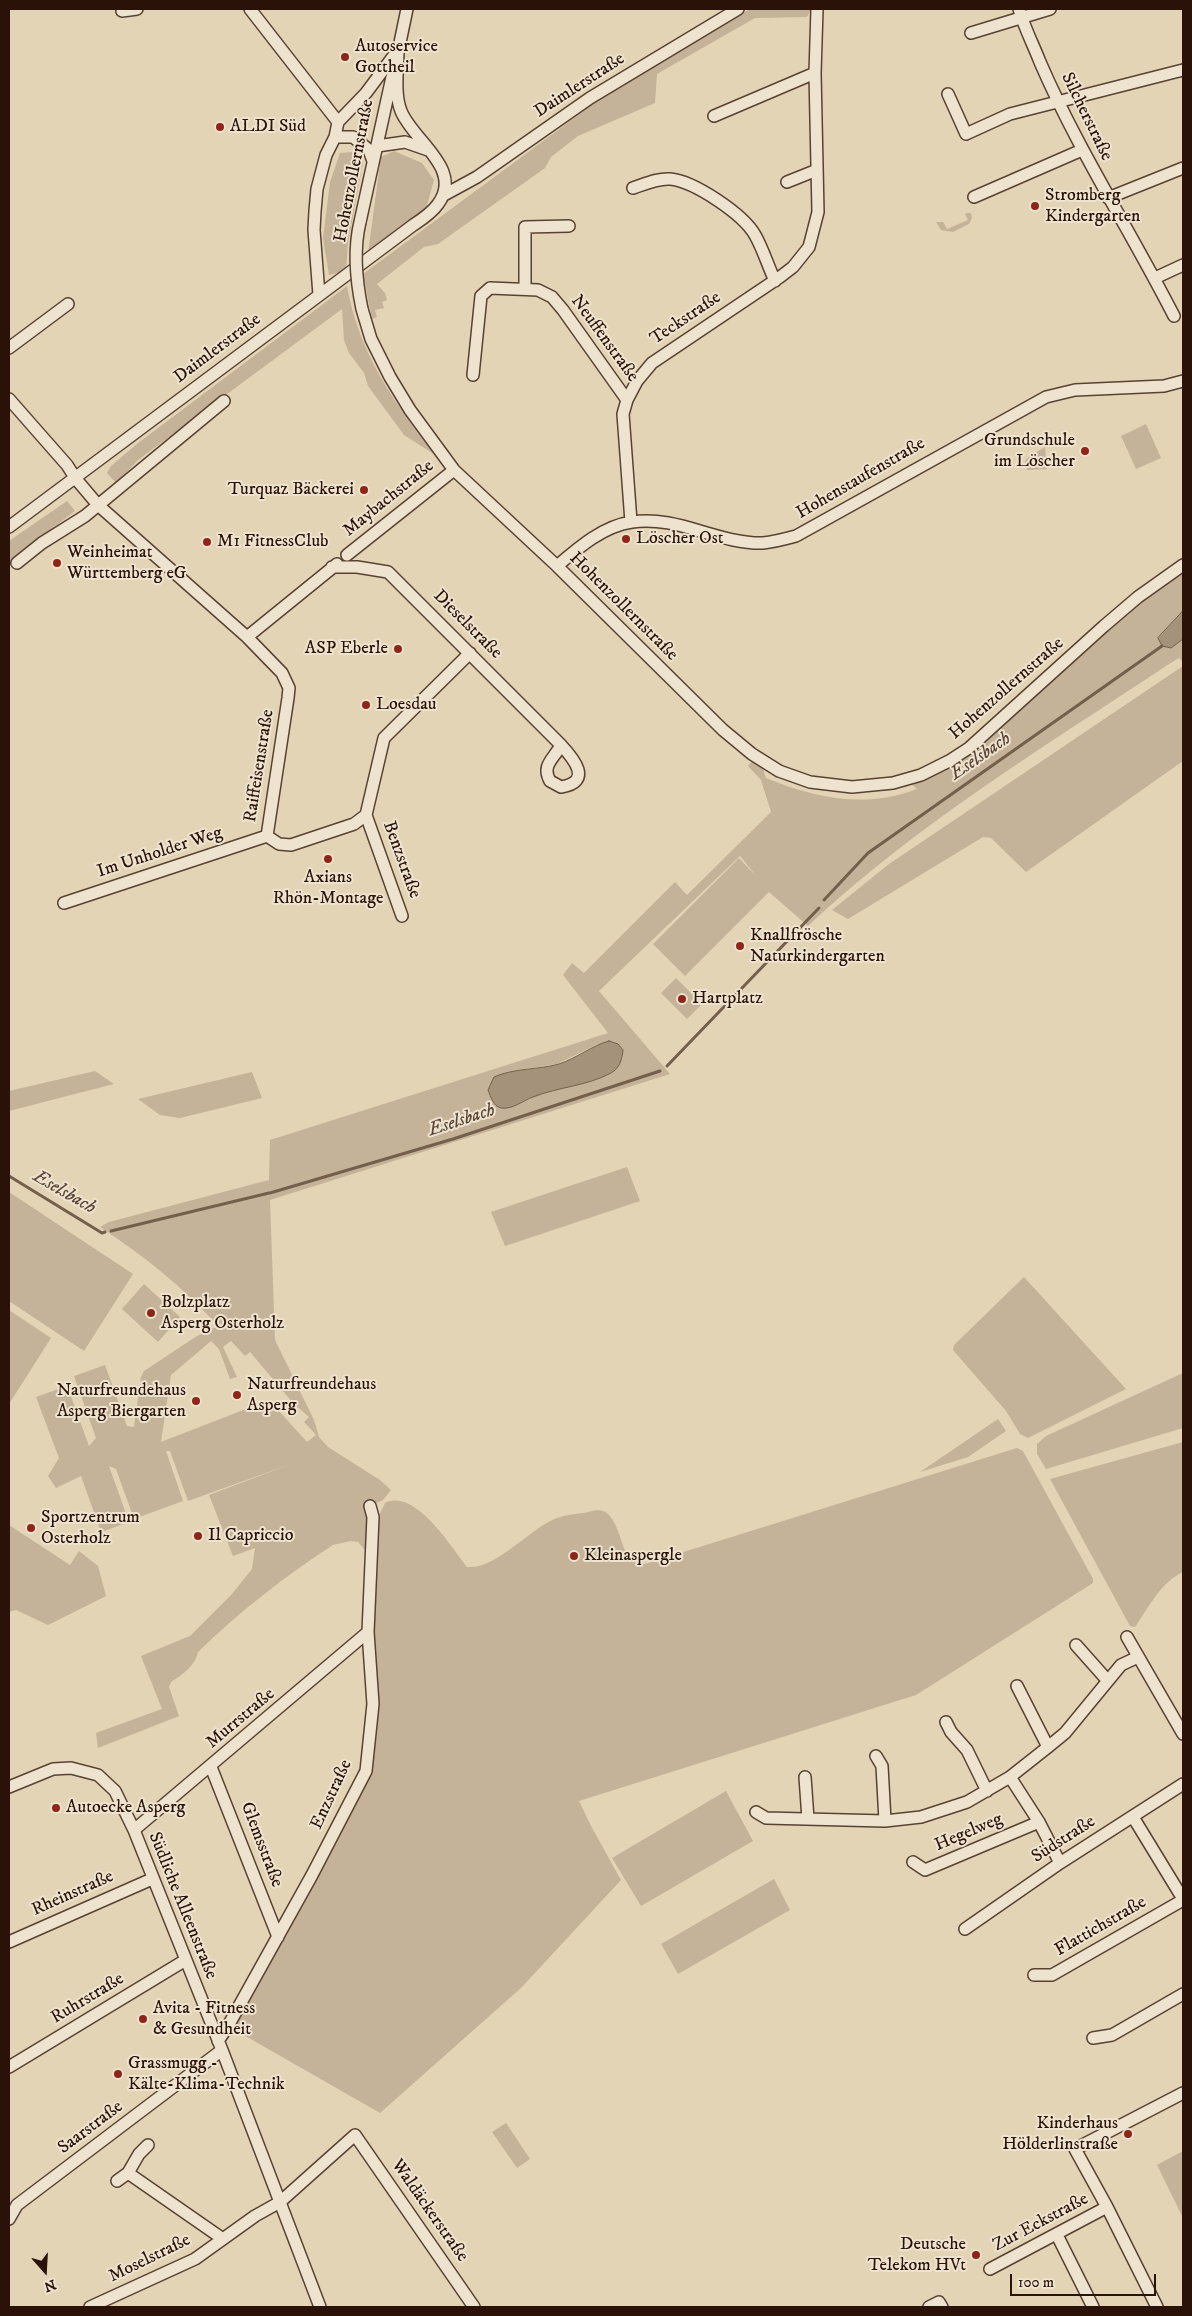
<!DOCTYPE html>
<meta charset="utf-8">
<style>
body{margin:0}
#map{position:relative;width:1192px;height:2316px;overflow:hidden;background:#e3d4b5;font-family:"IM FELL DW Pica",serif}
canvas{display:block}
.frame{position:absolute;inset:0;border:10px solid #2b1208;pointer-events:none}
.north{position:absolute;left:20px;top:2246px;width:50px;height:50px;-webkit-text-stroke:4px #ede3cf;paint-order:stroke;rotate:161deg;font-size:14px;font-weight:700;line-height:20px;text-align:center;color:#2b1208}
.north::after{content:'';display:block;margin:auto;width:18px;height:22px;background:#2b1208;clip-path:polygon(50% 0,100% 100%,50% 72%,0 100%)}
.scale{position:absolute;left:1010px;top:2274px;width:146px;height:22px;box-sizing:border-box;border:2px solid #2b1208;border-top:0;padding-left:6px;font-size:15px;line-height:18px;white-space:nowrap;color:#2b1208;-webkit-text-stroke:4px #ede3cf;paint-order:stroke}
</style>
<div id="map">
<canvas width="1192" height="2316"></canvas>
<div class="frame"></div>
<div class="north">N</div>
<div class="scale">100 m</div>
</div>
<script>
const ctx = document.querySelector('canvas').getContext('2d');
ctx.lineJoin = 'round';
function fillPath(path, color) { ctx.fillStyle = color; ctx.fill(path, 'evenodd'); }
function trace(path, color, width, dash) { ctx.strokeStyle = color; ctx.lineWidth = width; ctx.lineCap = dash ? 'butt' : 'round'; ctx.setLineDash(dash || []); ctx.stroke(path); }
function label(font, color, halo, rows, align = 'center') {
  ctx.font = font + ' "IM FELL DW Pica",serif'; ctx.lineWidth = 4; ctx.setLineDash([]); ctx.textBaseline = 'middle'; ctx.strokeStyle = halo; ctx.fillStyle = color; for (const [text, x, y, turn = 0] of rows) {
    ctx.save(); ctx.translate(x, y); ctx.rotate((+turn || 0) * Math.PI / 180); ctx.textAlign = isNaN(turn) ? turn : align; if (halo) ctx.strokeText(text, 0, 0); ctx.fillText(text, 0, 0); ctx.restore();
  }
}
fillPath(new Path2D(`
 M750,9H811L807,17L755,18L657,74L655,103L578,136L551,157L545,168L438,244L424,247L377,284L385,293L387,300L382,302L384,308L375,310L377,317L372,319L363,274L596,102L689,43Z
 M394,151L422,163L434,180L426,209L368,253L381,157Z
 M353,152L363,162L348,243L346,271L329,275L323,238L330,182L340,153Z
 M967,213H971L972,218L969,224L953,232L941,230L936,222H943L947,229L968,220L965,214Z
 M347,286C359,353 393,401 434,454L404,435L368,386L364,373L349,353L344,340L342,309L138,460L116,483L107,473L111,466L138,443Z
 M1146,424L1161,458L1136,469L1121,436Z
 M1045,447L1047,469L1027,470L1025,462L1027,458Z
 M67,501L75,511L9,561V541Z
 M1183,565V611L1158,638L1171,648L1183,639V662L1179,658L1166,666C1044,747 915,825 808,926L769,892L685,976L653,944L739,858L757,877L740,856L599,991L670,1074L270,1200L275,1340L314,1420L319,1437L328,1447L380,1480L391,1490L383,1500L370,1506L371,1557L358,1542L351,1541L333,1545C284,1577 240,1611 198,1652C195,1666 183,1674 171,1682L169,1687L179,1716L98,1748L96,1733L162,1709L141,1656L190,1636L232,1594L252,1569L255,1548L233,1556L209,1495L291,1464L188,1501L170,1451H166L183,1501L134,1519L116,1469L109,1466L129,1522L101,1532L81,1476L56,1488L48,1476L59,1458L36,1397L67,1386L89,1446L96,1438L74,1376L105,1365L127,1426L134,1427L141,1377L144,1371L197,1336L218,1326C184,1288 143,1255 100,1227L109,1222L269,1180L270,1140L608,1033L563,975L572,963L584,973L675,882L687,895L771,812L761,780L748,766L756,757L762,766L766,778C814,798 866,809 917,789L907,780L936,768ZM598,1044L622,1058L612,1073L573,1086L542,1093L516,1105L493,1103L488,1090L504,1073L557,1064ZM211,1341L219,1349L230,1379L237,1377L223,1347L231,1341L245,1356L250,1352L293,1403L309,1417L304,1422L316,1435L307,1442L269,1400L161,1442L171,1375Z
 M1183,666V761L1026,872L991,838L983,837L848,919L832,910L889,864Z
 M676,978L702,1004L687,1019L661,993Z
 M95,1071L114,1084L9,1111V1091Z
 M252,1072L262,1098L180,1118L160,1115L138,1099Z
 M627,1167L640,1201L505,1246L491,1212Z
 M9,1192L133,1274L84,1351L9,1301Z
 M1024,1277L1126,1389L1028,1438L1020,1434L1006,1411L953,1350L954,1345Z
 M144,1284L180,1317L158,1342L122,1309Z
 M9,1310L51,1338L9,1404Z
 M1183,1373V1428L1046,1469L1037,1454V1444L1046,1436Z
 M998,1419L1006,1431L968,1457L920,1472Z
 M1183,1442V1572C1160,1583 1149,1607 1135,1627L1130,1626L1050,1479Z
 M1017,1448L1023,1451L1093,1579V1583L916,1695L579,1801L591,1826L621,1880L521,1988L380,2113L228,2026L368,1763V1632L376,1522L385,1503C415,1488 451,1547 467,1567C498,1569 528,1529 557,1518C565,1515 575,1514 584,1513C592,1511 602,1507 609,1515C619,1526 621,1545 628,1557L633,1561L645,1564Z
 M9,1525L70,1565L79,1551L98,1566L106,1596L48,1625L16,1610L9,1612Z
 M726,1791L753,1841L641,1906L612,1858Z
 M774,1879L790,1910L678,1974L661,1944Z
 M506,2123L530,2159L517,2168L492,2132Z
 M1183,2151V2218L1157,2165Z`), '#c4b398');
const water = new Path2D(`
 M1183,611V639L1171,648L1162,646L1158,638Z
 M609,1041L618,1044L623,1050C622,1059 620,1068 611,1073C587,1086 558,1087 533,1097C524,1100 512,1110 501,1108C493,1106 491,1097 488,1090L494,1077C514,1068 538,1070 559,1064C577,1058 591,1046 609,1041Z`);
fillPath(water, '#a4927a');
trace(water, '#745f4c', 1);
trace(new Path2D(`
 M824,900L868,853L1162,646
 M667,1066L819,908
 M9,1176L102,1233L105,1232
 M270,1193L453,1139L660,1071
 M111,1231L269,1193`), '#745f4c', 3);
const minor = new Path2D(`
 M250,9L338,122
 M1019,9C1024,27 1033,44 1040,62C1078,150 1130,230 1174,316
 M122,11L137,9
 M971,33L1050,9
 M397,57L407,9
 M948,94L966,134L1010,114L1183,70
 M714,116L815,73
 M335,137H353L369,150L373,161
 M377,146L405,142L428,150
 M787,182L817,170
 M633,188C645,184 658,178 670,179C694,181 743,214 755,235C763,249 768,266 775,281
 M444,195L477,177L590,98L738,9
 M974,197L1082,150
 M1108,198L1183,168
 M360,222L392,77
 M1155,278L1183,265
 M525,288V227L569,226
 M319,295L314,230L315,211L317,189L326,155L335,137L338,122L366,93L398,50
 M362,309L371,339L390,377L410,410L454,470L557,566L723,730L752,754L779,771L810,782L852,787L893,783L921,775L949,761L969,748L1104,626L1138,597L1183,565
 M9,348L68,304
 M473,375L481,296L490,288L538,290L552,297L563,310L627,400
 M9,399L67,465L76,479L98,505L247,637L282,673L289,688L288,698L267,836L279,844L291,845L354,824L366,815L384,738L470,653
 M631,522L623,414L627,400L637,381L652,363L780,277L793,267L809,247L818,212L815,73L817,9
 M9,527L412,226C421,220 432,213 438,204C464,169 413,141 401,111C394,93 398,70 398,50
 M347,555L454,470
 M17,563L42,543L85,516L224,401
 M557,566C578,548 603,526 632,522C677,515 718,544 763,543C774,542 785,539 796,536L1046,397L1075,390L1164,386L1183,381
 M332,567H357L388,572L561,745C574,759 593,782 561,787L550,781C541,765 554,759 561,745
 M247,637L337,564
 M366,815L402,916
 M64,903L267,836
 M1127,1637L1183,1734
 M1076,1645L1108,1681
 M1017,1686L1048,1747
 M946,1722L951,1732L967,1750L987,1791
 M876,1756L882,1766L885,1821
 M211,1767L278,1937
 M805,1777L808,1819
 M9,1787L53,1769L71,1768L98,1775L115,1791L134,1830L222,2050L320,2307
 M756,1812L766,1818L885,1821L921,1817L967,1802L1010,1777L1048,1747L1065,1733L1121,1665L1138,1657
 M1133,1817L1183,1899
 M1039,1822L1060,1863
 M134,1830L368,1632
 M913,1862L925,1870L1039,1822L1010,1777
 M965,1929L1060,1863L1183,1784
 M9,1942L152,1879
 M1034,1975H1052L1183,1900
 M1093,2038L1112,2035L1183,1994
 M218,2041L228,2026L312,1875L366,1771L373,1704L368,1632L373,1517L370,1506
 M9,2067L184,1961
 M148,2145L139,2154L128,2173L223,2239
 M117,2181L128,2173
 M9,2219L17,2205L222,2050
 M1057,2235L1093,2307
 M990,2269L1107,2207
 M90,2307L195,2259L255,2216L280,2202L355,2135L474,2307
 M929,2307L939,2302L942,2307
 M1157,2307L1107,2207L1075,2149L1183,2093`);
trace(minor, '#594233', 14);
trace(minor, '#ede3cf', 11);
const minorBridge = new Path2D(`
 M360,222C353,251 356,280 362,309`);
trace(minorBridge, '#594233', 14, []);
trace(minorBridge, '#ede3cf', 11);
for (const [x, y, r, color] of [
 [345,57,5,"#8f2418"],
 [220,127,5,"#8f2418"],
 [1035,206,5,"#8f2418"],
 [1085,451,5,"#8f2418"],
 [364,490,5,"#8f2418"],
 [626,539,5,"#8f2418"],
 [207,542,5,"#8f2418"],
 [57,563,5,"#8f2418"],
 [398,649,5,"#8f2418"],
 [366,705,5,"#8f2418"],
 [328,859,5,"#8f2418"],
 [740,946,5,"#8f2418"],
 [682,999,5,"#8f2418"],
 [151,1313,5,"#8f2418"],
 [237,1395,5,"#8f2418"],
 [196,1401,5,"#8f2418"],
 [31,1528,5,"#8f2418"],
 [198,1536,5,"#8f2418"],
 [574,1556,5,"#8f2418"],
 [56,1808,5,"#8f2418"],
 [143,2019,5,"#8f2418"],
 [118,2074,5,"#8f2418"],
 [1128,2134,5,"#8f2418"],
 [976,2255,5,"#8f2418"]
]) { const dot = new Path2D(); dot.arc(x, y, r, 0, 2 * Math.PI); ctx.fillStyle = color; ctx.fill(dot); trace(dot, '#ede3cf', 2); }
label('18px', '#2b1208', '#ede3cf', [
 ["Autoservice",355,47],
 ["Gottheil",355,68],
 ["ALDI Süd",230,127],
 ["Stromberg",1045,196],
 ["Kindergarten",1045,217],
 ["Grundschule",1075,441,"right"],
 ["im Löscher",1075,462,"right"],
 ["Turquaz Bäckerei",354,490,"right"],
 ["Löscher Ost",636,539],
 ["M1 FitnessClub",217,542],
 ["Weinheimat",67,553],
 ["Württemberg eG",67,574],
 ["ASP Eberle",388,649,"right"],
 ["Loesdau",376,705],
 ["Axians",328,878,"center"],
 ["Rhön-Montage",328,899,"center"],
 ["Knallfrösche",750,936],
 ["Naturkindergarten",750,957],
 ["Hartplatz",692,999],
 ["Bolzplatz",161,1303],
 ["Asperg Osterholz",161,1324],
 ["Naturfreundehaus",247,1385],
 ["Asperg",247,1406],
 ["Naturfreundehaus",186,1391,"right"],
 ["Asperg Biergarten",186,1412,"right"],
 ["Sportzentrum",41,1518],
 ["Osterholz",41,1539],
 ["Il Capriccio",208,1536],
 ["Kleinaspergle",584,1556],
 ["Autoecke Asperg",66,1808],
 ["Avita - Fitness",153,2009],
 ["& Gesundheit",153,2030],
 ["Grassmugg -",128,2064],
 ["Kälte-Klima-Technik",128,2085],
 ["Kinderhaus",1118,2124,"right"],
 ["Hölderlinstraße",1118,2145,"right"],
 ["Deutsche",966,2245,"right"],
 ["Telekom HVt",966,2266,"right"]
], 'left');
label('18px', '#2b1208', '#ede3cf', [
 ["Daimlerstraße",580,86,-33],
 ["Silcherstraße",1086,117,64],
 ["Hohenzollernstraße",355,171,-79],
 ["Teckstraße",686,319,-34],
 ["Neuffenstraße",604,339,54],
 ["Daimlerstraße",218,349,-37],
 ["Hohenstaufenstraße",861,479,-30],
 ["Maybachstraße",389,499,-39],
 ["Hohenzollernstraße",623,607,45],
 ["Dieselstraße",467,625,45],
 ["Hohenzollernstraße",1007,689,-41],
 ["Raiffeisenstraße",260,766,-81],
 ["Im Unholder Weg",160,853,-18],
 ["Benzstraße",401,860,70],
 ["Murrstraße",241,1719,-40],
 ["Enzstraße",332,1795,-65],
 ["Hegelweg",969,1833,-23],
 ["Südstraße",1064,1840,-33],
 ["Glemsstraße",261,1845,69],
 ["Rheinstraße",73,1894,-24],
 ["Südliche Alleenstraße",182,1906,68],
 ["Flattichstraße",1101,1927,-30],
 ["Ruhrstraße",88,1999,-31],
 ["Saarstraße",91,2128,-37],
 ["Waldäckerstraße",429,2211,55],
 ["Zur Eckstraße",1041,2223,-28],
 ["Moselstraße",150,2259,-26]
]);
label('italic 19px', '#5b4536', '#ede3cf', [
 ["Eselsbach",981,757,-35],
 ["Eselsbach",462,1121,-18],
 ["Eselsbach",64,1193,30]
]);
</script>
